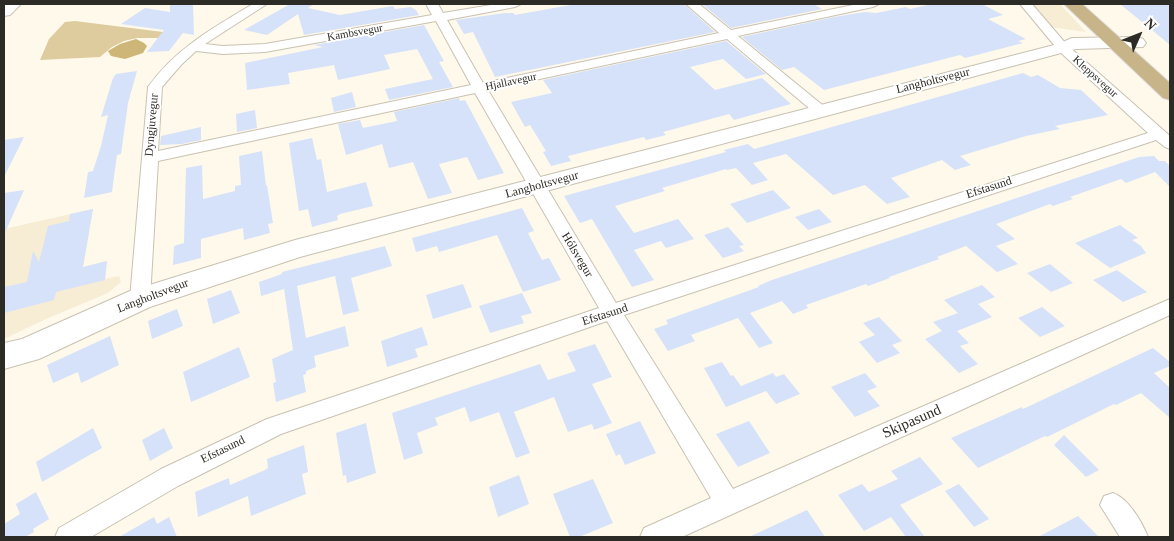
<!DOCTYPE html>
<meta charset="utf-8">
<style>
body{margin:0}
#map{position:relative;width:1174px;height:541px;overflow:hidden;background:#fef9eb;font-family:Georgia,serif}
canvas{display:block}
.frame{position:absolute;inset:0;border:5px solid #2d2b25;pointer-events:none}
.north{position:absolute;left:1114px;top:10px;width:50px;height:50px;-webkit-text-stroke:4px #fff;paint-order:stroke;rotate:46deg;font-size:14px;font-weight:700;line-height:20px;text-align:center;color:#2d2b25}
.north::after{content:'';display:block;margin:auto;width:18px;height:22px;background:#2d2b25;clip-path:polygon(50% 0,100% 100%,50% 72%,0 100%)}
</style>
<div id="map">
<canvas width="1174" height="541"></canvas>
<div class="frame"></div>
<div class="north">N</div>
</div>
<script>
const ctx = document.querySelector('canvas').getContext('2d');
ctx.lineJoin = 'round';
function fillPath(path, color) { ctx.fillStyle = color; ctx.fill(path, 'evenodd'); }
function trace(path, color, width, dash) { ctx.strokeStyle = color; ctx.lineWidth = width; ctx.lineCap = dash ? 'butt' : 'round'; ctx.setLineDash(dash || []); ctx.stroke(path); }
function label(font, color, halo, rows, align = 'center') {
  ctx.font = font + ' Georgia,serif'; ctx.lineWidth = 4; ctx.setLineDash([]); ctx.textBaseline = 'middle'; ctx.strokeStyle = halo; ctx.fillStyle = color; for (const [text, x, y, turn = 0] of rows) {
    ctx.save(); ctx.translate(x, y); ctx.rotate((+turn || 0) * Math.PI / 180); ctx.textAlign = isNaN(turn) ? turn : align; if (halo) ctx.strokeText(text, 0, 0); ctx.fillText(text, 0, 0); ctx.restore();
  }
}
fillPath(new Path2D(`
 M1031,4H1060L1086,32L1050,27Z
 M93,209L83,267L107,261L105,279L119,276L121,282L108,293L46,319L4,339V229Z`), '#f7edd5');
fillPath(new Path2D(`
 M75,21L179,34L176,38H137L124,41L112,47L100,57L40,60L49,39L65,22Z`), '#decc9f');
fillPath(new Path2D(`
 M136,39L144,43L147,46L143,53L125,59L111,56L108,51L120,44Z`), '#ceb578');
fillPath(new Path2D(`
 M170,4H193L194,35L183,33L169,51L147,52L164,30L121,24L145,8L170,12Z
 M290,4H314L308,8L340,15L393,6L395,9L411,7L416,10L419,15L304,35L298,14L267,35L244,30Z
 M576,4H684L715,32L495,77L473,32L464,34L456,20L505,13H514L515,15Z
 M702,4H814L822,9L731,28Z
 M932,4H982L1003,15L988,19L1026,39L1018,41L1023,43L965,58L960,55L824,90L794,67L782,70L742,37L834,17L865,12L876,13L906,7L910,9Z
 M1120,4H1170V45L1152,30Z
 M424,25L444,61L439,62L453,87L389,100L385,89L433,79L417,49L384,55L390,69L338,80L334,65L288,73L290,84L247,90L245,63L323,47L314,45Z
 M726,41L766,74L746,79L723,59L690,67L715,90L762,78L791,104L734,120L729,114L663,132L666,135L646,140L644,137L568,156L571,161L551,166L543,152L546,151L530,125L525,127L511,102L552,93L543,80Z
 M137,71L128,103L121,154L117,155L112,192L84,198L88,172L93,171L101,146L108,115L101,117L113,78L116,74Z
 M1023,73L1031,77L1038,75L1060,88L1081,90L1108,115L1055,126L1060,129L1026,136L960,156L971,165L955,170L942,160L891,178L910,197L887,204L865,185L833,195L786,154L753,163L768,180L752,185L736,168L727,170L726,169L662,188L665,191L615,206L634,233L678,219L694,239L666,248L661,241L634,250L654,280L632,287L592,219L580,223L564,196L726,152L724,150L748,144L754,149Z
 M352,92L356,107L334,112L331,98Z
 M459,98L460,101L465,100L504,173L478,180L467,157L439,164L452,193L428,199L413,162L389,168L382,144L346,155L338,124L360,120L363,128L397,121L394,112Z
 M255,110L257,128L237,132L236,114Z
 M201,127V140L182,144L160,145L161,136Z
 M24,137L4,177V140Z
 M312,138L317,160L321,159L327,192L366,182L373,206L340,214L337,216L338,220L312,227L308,209L299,211L289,143Z
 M262,151L266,186L267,185L273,223L268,224L270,233L244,240L243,228L201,239V258L173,265L174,246L184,243L186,168L202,165L203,199L235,191V186L241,185L239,156Z
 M1154,156L1159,161H1165L1170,166V187L1155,172L1126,183L1121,179L1070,197L1073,199L1053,206L1050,204L996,224L1015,239L996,246L1018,264L997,272L966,246L937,257L939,259L889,277L890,278L868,286L866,284L806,305L808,308L793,314L782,301L750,313L773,343L759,348L738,318L691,335L695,341L668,351L654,329L668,324L666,320L759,287L758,286L772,280L1139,157Z
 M24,190L4,235V193Z
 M773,190L791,208L747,223L730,204Z
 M522,208L534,231L528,233L542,260L549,258L561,280L523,292L497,235L439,252L437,246L416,252L412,238Z
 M93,209L83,267L107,261L105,280L56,292L54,300L4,313V287L27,282L33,251L39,262L48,226L69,221L70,214Z
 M819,209L832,222L808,230L795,217Z
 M1120,225L1138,238L1132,240L1141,246L1146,253L1110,268L1075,243Z
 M728,227L744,245L739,246L744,251L723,258L704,235Z
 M385,246L392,266L351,278L359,311L343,315L335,276L297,286L306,338L345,326L349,346L314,356L316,367L306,371V374L303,375L306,392L276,402L273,383L276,382L272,359L293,350L284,289L261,296L259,282L282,274V272Z
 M1050,264L1073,283L1051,292L1027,273Z
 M1117,270L1147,292L1123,302L1093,280Z
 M463,284L472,307L433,319L426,295Z
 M982,285L995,297L978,304L992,317L957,331L969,343L960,346L978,364L959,373L925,339L942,331L933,322L958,313L944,300Z
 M231,290L240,313L213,324L207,299Z
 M522,293L532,313L521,316L524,323L490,333L479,306Z
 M1042,307L1065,326L1040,337L1018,318Z
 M177,309L183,326L152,339L148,321Z
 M879,317L902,341L892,345L900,353L877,363L859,342L875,335L863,323Z
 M422,327L428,345L415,349L418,357L387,367L381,341Z
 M110,336L119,365L81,383L78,372L53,383L47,365Z
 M595,344L612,377L592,384L612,423L594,430L592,424L568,432L554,397L514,412L530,453L516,458L499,412L470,422L465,407L435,418L438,425L417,433L423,453L404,460L392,413L540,364L548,380L576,371L567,353Z
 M239,347L250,377L191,402L183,372Z
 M1153,348L1170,362V366L1154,373L1170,388V418L1141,393L1116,405L1114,404L1047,437L1045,436L978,468L951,438L1022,407L1023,409Z
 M722,362L731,376L733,375L741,386L773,373L776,377L784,374L800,394L776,404L766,391L726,407L704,368Z
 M865,373L877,387L867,391L880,406L855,417L831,387Z
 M640,421L656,453L625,465L620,454L616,456L606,434Z
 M749,421L770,453L738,467L716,434Z
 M366,423L376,473L347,483L346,475L343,476L336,433Z
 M93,428L102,448L42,482L36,462Z
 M164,428L173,448L150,461L142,440Z
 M1064,435L1099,470L1086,477L1054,445Z
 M304,445L308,472L302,474L306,494L251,516L248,496L198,517L195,492L229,478L230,485L265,470L268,468L267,459Z
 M920,457L943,484L900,505L925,537H906L891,517L864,531L838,495L862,484L869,492L898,479L891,471Z
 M519,475L529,504L498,517L489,487Z
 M593,479L613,523L579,537H570L553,494Z
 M959,484L989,519L974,527L945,491Z
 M36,492L49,519L33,529L34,532L25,537H4V524L20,514L16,504Z
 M807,510L825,537H749Z
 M1078,516L1099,537H1038Z
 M154,517L157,524L169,517L177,537H119Z`), '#d6e2f9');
const street = new Path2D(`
 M253,4H267L205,44L223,46L265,44L432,15L426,4H438L443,13L497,4H521L515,7L447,20L483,83L719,33L686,4H699L731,30L858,4H879L873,7L738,36L826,108L828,111L826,114H816L727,39L488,90L616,303L1148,133L1059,51L1020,4H1032L1067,45L1170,136V149L1165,147L1156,140L624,315L733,489L1170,299V315L682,537H640L644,528L711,498L607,321L281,434L178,486L91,537H55L59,528L161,469L267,419L599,308L475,93L158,161L150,299L147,304L140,306L133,304L130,299L148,87C175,49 214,27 253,4ZM436,21L471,85L158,151L162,87L181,65L196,51L223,54L265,52Z
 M1113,493C1129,499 1142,522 1148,537H1120L1100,505L1104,496Z`);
const secondary = new Path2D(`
 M4,4H21L10,15L4,16Z
 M1137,37L1143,39L1146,43L1143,47L1076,49L300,257L150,307L39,359L4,369V343L22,339L130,291L295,240L1058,44L1072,38Z`);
const primary = new Path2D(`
 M1064,4H1082L1170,83V100L1163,98Z`);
trace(street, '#c9c2b2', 2);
trace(secondary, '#c9c2b2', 2);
trace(primary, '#dddddc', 2);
fillPath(street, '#fff');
fillPath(secondary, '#fff');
fillPath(primary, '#c7b589');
label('11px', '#2d2b25', '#fff', [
 ["Kambsvegur",355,33,-10],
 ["Kleppsvegur",1095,77,42],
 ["Hjallavegur",511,82,-12]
]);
label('12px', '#2d2b25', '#fff', [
 ["Langholtsvegur",933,81,-14],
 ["Dyngjuvegur",152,125,-85],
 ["Langholtsvegur",542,185,-15],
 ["Efstasund",989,188,-18],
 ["Hólsvegur",577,255,59],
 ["Langholtsvegur",153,296,-21],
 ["Efstasund",605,315,-18],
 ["Efstasund",223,450,-26]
]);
label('15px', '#2d2b25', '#fff', [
 ["Skipasund",912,422,-24]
]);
</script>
